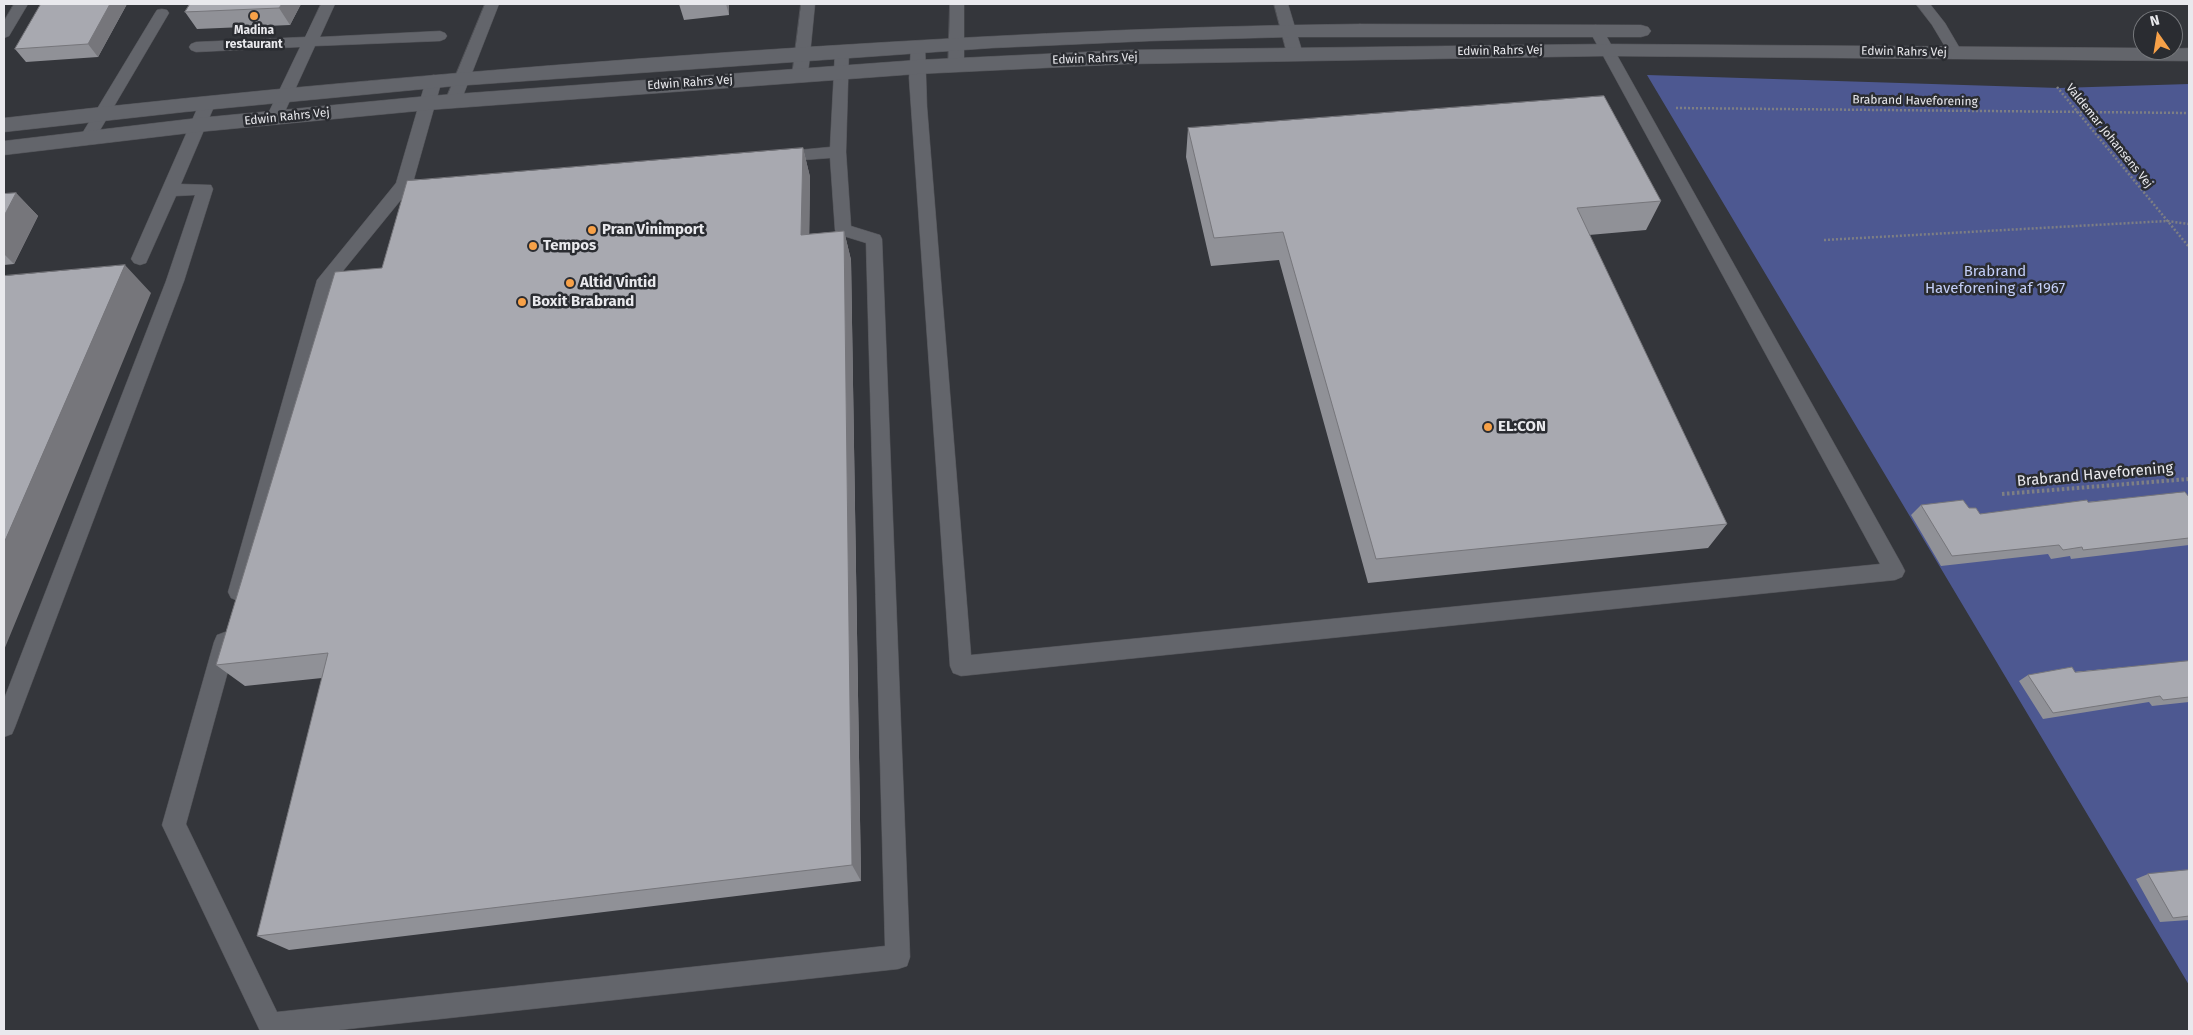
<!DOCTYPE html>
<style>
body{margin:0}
#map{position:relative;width:2193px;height:1035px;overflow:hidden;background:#34363b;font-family:"Fira Sans",sans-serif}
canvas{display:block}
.frame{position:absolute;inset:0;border:5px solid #e9e9ed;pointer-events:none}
.north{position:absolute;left:2133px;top:10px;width:50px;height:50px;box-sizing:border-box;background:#2a2c31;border:1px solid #76787c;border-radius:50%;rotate:347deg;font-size:14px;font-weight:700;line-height:20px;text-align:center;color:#e9e9ed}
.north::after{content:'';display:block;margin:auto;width:18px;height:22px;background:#f7a148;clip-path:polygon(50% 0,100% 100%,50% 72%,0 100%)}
</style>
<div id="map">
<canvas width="2193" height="1035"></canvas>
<div class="frame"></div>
<div class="north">N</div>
</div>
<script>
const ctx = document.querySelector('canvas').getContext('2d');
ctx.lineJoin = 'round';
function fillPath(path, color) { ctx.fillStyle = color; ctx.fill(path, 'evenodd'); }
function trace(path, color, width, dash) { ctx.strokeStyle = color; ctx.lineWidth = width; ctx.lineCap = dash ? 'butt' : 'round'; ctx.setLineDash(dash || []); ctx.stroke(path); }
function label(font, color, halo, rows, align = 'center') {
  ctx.font = font + ' "Fira Sans",sans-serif'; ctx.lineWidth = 5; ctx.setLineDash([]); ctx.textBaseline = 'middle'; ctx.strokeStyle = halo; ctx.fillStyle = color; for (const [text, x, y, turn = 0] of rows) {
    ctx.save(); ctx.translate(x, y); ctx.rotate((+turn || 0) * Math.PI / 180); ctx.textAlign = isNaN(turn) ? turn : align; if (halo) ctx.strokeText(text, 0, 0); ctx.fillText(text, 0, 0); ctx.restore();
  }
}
fillPath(new Path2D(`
 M1647,75L2059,88L2189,84V985Z`), '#4d5891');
const service = new Path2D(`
 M14,4H28L9,36L4,38V21Z
 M321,4H335L320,37L440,31L445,33L447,36L445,39L440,41L315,46L282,118L280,122H268L266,118L300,47L196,52L191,50L189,47L191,44L196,42L305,37Z
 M485,4H499L461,101L458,105H448L445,101Z
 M801,4H815L808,75L805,78H795L792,75Z
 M950,4H964V65L961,68H951L948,65Z
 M1274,4H1288L1303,54L1300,57H1290L1287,54Z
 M1916,4H1930L1945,23L1962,52L1960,55H1950L1932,25Z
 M162,9L167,10L169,13L96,137L94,141L88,142L82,141L80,137L155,13L157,10Z
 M1596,25L1601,27L1603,30L1902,565L1905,571L1902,577L1895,580L961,676L953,673L950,666L909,78L911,46L913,43H923L925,46L927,107L971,655L1880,564L1589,30L1591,27Z
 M842,46L847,48L849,51L846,152L851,226L880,235L882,239L910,957L907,966L898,969L330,1031H260L162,825L214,642L217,635L225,632L233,635L236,642L186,824L277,1012L885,946L866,243L837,234L835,230L830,158L777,162L771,161L769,157L771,153L777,152L830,147L835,51L837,48Z
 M434,75L439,77L442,80L414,179L422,180L424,184L422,188L409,190L334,282L248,592L245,598L238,601L231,598L228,592L317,280L396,183L426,80L429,77Z
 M208,97L213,98L216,102L181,184L211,185L213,189L184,281L15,727L12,734L4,737V699L166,281L195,195L176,196L146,263L140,265L134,263L131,259L200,102L203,98Z`);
const tertiary = new Path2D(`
 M1360,24L1641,25L1648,27L1651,31L1648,35L1641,37H1290L1150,41L992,48L455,86L184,112L4,132V118C246,90 489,69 732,52C942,38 1151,26 1360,24Z
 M1607,44L2143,48V50L2189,48V61L1607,56L1127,64L917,74L428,110L198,132L4,155V141L198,118L428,96L917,60L1127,50Z`);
trace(service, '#515257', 1);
trace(tertiary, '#515257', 1);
trace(new Path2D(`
 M2057,87L2189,247
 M1676,108L2189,113
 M1824,240L2167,221L2189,224`), '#7e7f84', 2.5, [2, 2]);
trace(new Path2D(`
 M2002,494L2189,479`), '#7e7f84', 4, [2.5, 2.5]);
fillPath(service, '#63656b');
fillPath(tertiary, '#63656b');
fillPath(new Path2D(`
 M41,4H131H127L98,57L26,62L15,49Z
 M301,4L290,25L197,29L185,12Z
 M679,4H729V15L684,20Z
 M1188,128L1661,201L1646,230L1589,235L1727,524L1708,548L1368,583L1279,260L1211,266L1186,157Z
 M803,148L810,177L809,234L844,231L851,260L861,881L289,950L257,936L322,678L245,686L216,665Z
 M16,193L38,216L14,264L4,265V194Z
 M2189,497V545L2071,559L2070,556L2051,559L2048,554L1941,566L1911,515L1921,505L1969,508L1980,514Z
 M2189,661V702L2152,706L2149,702L2043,719L2019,681L2028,675L2075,672Z
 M2189,870V920L2160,922L2136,879L2148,874Z`), '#909197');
fillPath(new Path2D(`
 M110,4H127L98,57L88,44Z
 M282,4H301L290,25L279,8Z
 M726,4H729V15Z
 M803,148L810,177L809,263L801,235Z
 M16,193L38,216L14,264L4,254V216Z
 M844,231L851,260L861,881L852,865Z
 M125,265L151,293L4,650V543Z`), '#76767b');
const building = new Path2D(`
 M41,4H110L88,44L15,49Z
 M190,4H282L279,8L185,12Z
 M1604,96L1661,201L1577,208L1727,524L1376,559L1283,232L1214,238L1188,128Z
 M803,148L801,235L844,231L852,865L257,936L328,653L216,665L335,272L382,268L407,181Z
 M16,193L4,216V194Z
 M125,265L4,543V276Z
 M2185,492L2189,497V538L2083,550L2082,547L2063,550L2059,545L1952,556L1921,505L1963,500L1969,508H1976L1980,514L2087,500L2088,502Z
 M2189,661V697L2163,700L2160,696L2053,713L2028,675L2072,667L2075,672Z
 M2189,870V916L2173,918L2148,874Z`);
fillPath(building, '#a8a9b0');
trace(building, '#76767b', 1);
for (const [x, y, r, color] of [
 [254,16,5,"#f7a148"],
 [592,230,5,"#f7a148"],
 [533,246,5,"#f7a148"],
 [570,283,5,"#f7a148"],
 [522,302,5,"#f7a148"],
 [1488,427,5,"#f7a148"]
]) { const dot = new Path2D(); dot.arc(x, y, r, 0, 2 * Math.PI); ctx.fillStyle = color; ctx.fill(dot); trace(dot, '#2a2c31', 2); }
label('bold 12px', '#e9e9ed', '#2a2c31', [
 ["Madina",254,31],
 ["restaurant",254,45]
]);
label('12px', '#e9e9ed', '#2a2c31', [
 ["Edwin Rahrs Vej",1500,51,-1],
 ["Edwin Rahrs Vej",1904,52,1],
 ["Edwin Rahrs Vej",1095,59,-2],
 ["Edwin Rahrs Vej",690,83,-4],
 ["Brabrand Haveforening",1915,101,1],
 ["Edwin Rahrs Vej",287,117,-6],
 ["Valdemar Johansens Vej",2109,136,51]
]);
label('bold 15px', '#e9e9ed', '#2a2c31', [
 ["Pran Vinimport",602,230],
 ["Tempos",543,246],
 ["Altid Vintid",580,283],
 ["Boxit Brabrand",532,302],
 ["EL:CON",1498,427]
], 'left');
label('15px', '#c3cef7', '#2a2c31', [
 ["Brabrand",1995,272],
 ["Haveforening af 1967",1995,289]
]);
label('15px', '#e9e9ed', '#2a2c31', [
 ["Brabrand Haveforening",2095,475,-5]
]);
</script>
